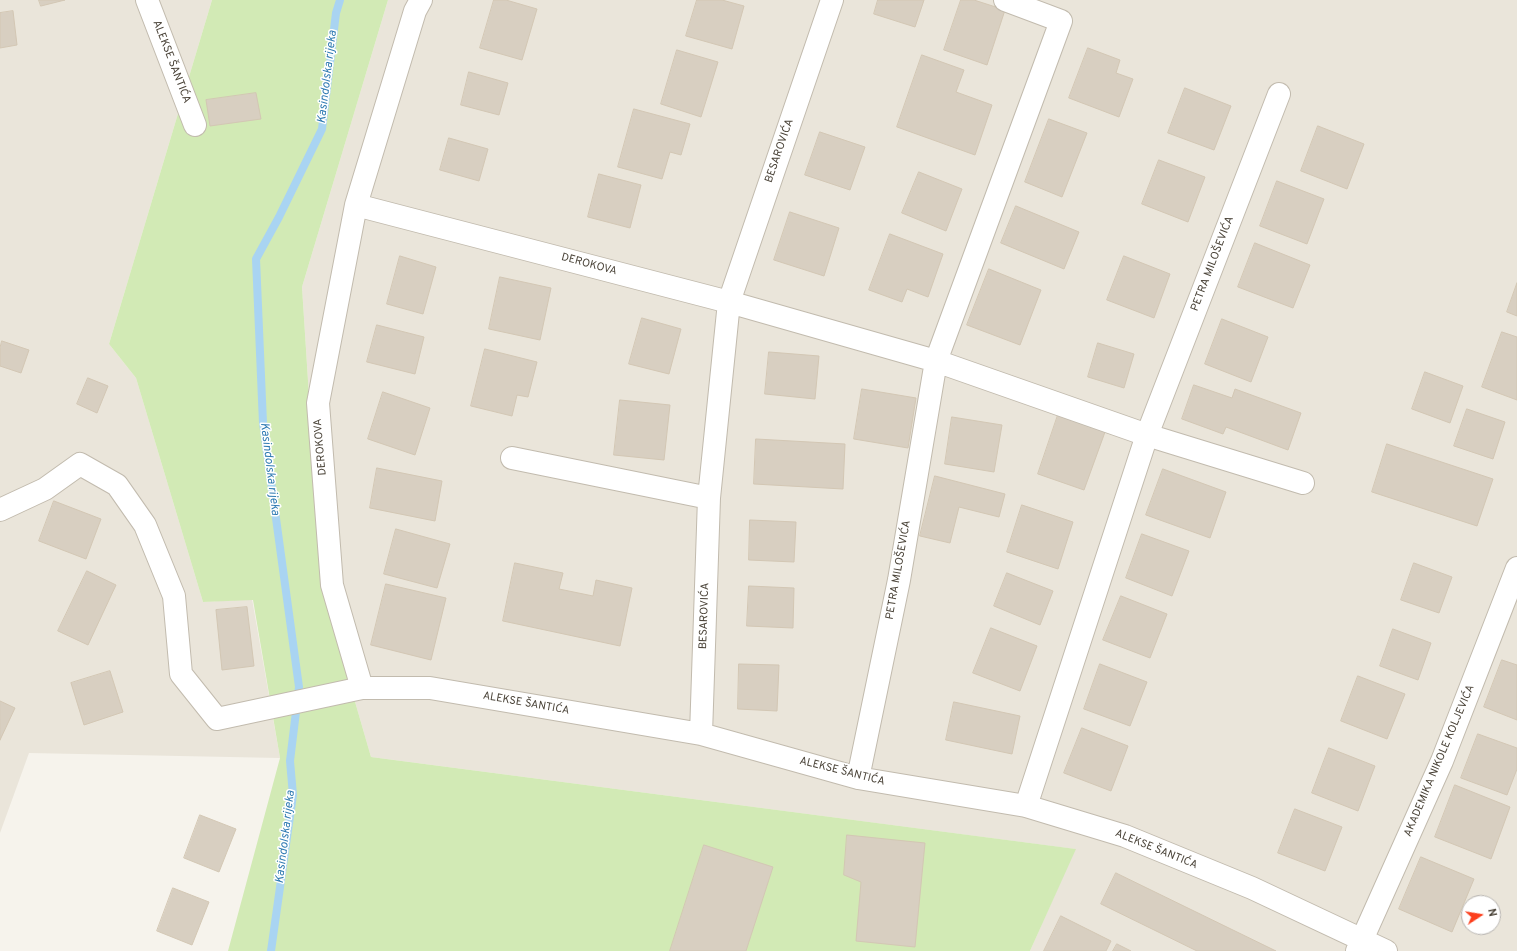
<!DOCTYPE html>
<meta charset="utf-8">
<style>
body{margin:0}
#map{position:relative;width:1517px;height:951px;overflow:hidden;background:#f6f3ec;font-family:Overpass,sans-serif}
canvas{display:block}
.north{position:absolute;left:1461px;top:895px;width:40px;height:40px;box-sizing:border-box;background:#fff;border:1px solid #b7b4b0;border-radius:50%;rotate:78deg;font-size:11px;font-weight:700;line-height:16px;text-align:center;color:#4b4439}
.north::after{content:'';display:block;margin:auto;width:14px;height:18px;background:#fc3f1d;clip-path:polygon(50% 0,100% 100%,50% 72%,0 100%)}
</style>
<div id="map">
<canvas width="1517" height="951"></canvas>
<div class="north">N</div>
</div>
<script>
const ctx = document.querySelector('canvas').getContext('2d');
ctx.lineJoin = 'round';
function fillPath(path, color) { ctx.fillStyle = color; ctx.fill(path, 'evenodd'); }
function trace(path, color, width, dash) { ctx.strokeStyle = color; ctx.lineWidth = width; ctx.lineCap = dash ? 'butt' : 'round'; ctx.setLineDash(dash || []); ctx.stroke(path); }
function label(font, color, halo, rows, align = 'center') {
  ctx.font = font + ' Overpass,sans-serif'; ctx.lineWidth = 3; ctx.setLineDash([]); ctx.textBaseline = 'middle'; ctx.strokeStyle = halo; ctx.fillStyle = color; for (const [text, x, y, turn = 0] of rows) {
    ctx.save(); ctx.translate(x, y); ctx.rotate((+turn || 0) * Math.PI / 180); ctx.textAlign = isNaN(turn) ? turn : align; if (halo) ctx.strokeText(text, 0, 0); ctx.fillText(text, 0, 0); ctx.restore();
  }
}
fillPath(new Path2D(`
 M0,0H212L109,344L136,378L203,602L252,599L280,758L29,753L0,833Z
 M388,0H1517V951H1030L1075,849L371,757L321,584L302,287ZM1469,903H1493V927H1469Z`), '#eae5da');
fillPath(new Path2D(`
 M212,0H388L302,287L321,584L371,757L1076,849L1030,951H228L280,758L253,600L203,602L136,378L109,344Z`), '#d2eab5');
trace(new Path2D(`
 M271,951L293,795L290,761L299,687L263,423L256,259L279,217L322,129L336,13L340,0`), '#a9d4f2', 8);
const building = new Path2D(`
 M39,0H65L41,6Z
 M494,0H506L537,9L522,60L480,48Z
 M697,0H722L744,6L732,49L686,36Z
 M878,0H924L915,27L874,14Z
 M961,0H974L1005,10L987,65L944,50Z
 M13,11L17,45L0,48V13Z
 M1088,48L1120,60L1116,73L1133,79L1119,117L1069,98Z
 M677,50L718,62L701,117L661,104Z
 M922,55L964,70L956,92L992,105L975,155L897,127Z
 M469,72L508,83L499,115L461,105Z
 M1185,88L1231,106L1214,150L1168,133Z
 M256,93L261,119L210,126L206,100Z
 M634,109L690,124L681,155L670,152L662,179L618,167Z
 M1049,119L1087,133L1062,197L1025,182Z
 M1318,126L1364,144L1347,189L1301,171Z
 M820,132L865,147L850,190L805,175Z
 M449,138L488,149L479,181L440,170Z
 M1159,160L1205,177L1188,222L1142,204Z
 M919,172L962,189L946,231L902,213Z
 M599,174L641,185L630,228L588,217Z
 M1277,181L1324,199L1307,244L1260,226Z
 M1016,206L1079,232L1064,269L1001,243Z
 M790,212L839,228L824,276L774,260Z
 M890,234L943,254L928,297L907,289L902,302L869,290Z
 M1255,243L1310,265L1293,308L1238,287Z
 M400,256L436,267L423,314L387,304Z
 M1124,256L1170,274L1154,318L1107,300Z
 M989,269L1041,290L1020,345L967,325Z
 M500,277L551,288L540,340L489,329Z
 M1517,283V316L1507,312Z
 M642,318L681,329L669,374L629,364Z
 M1222,319L1268,337L1251,382L1205,364Z
 M377,325L424,337L415,374L367,362Z
 M1502,332L1517,337V400L1482,387Z
 M2,341L29,350L21,373L0,366V348Z
 M1098,343L1134,354L1124,388L1088,377Z
 M485,349L537,362L528,397L517,395L512,416L471,406Z
 M769,352L819,356L815,399L765,394Z
 M1425,372L1463,386L1450,423L1412,409Z
 M88,378L108,386L97,413L77,404Z
 M1194,385L1232,398L1235,389L1301,413L1288,450L1226,427L1223,434L1182,419Z
 M862,389L916,398L908,448L854,439Z
 M383,392L430,408L415,455L368,439Z
 M620,400L670,405L664,460L614,455Z
 M1467,409L1505,422L1493,459L1454,446Z
 M1058,415L1105,432L1084,490L1038,474Z
 M952,417L1002,425L994,472L945,464Z
 M756,439L845,444L843,489L754,484Z
 M1387,444L1493,479L1477,526L1372,492Z
 M377,468L442,481L435,521L370,508Z
 M1163,469L1226,492L1210,538L1146,515Z
 M935,476L1005,494L999,517L959,507L950,543L920,536Z
 M54,501L101,519L86,559L39,541Z
 M1022,505L1073,522L1058,569L1007,552Z
 M750,520L796,522L794,562L749,560Z
 M396,529L450,544L437,588L384,574Z
 M1142,534L1189,551L1172,596L1126,578Z
 M515,563L563,573L559,589L593,596L596,580L632,588L620,646L503,621Z
 M1414,563L1452,577L1439,613L1401,600Z
 M87,571L116,585L88,645L58,631Z
 M1007,573L1053,591L1040,625L994,606Z
 M386,584L446,598L431,660L371,645Z
 M749,586L794,588L793,628L747,626Z
 M1121,596L1167,614L1150,658L1103,640Z
 M247,607L254,666L222,670L216,610Z
 M991,628L1037,646L1020,691L973,673Z
 M1393,629L1431,643L1418,680L1380,666Z
 M1502,660L1517,665V720L1484,707Z
 M739,664L779,665L777,711L738,709Z
 M1100,664L1147,682L1130,726L1084,709Z
 M110,671L123,712L84,725L71,683Z
 M1358,676L1405,694L1387,739L1341,721Z
 M0,701L15,708L0,740Z
 M954,702L1020,716L1012,754L946,740Z
 M1082,728L1128,746L1111,791L1064,773Z
 M1478,734L1517,748V769L1507,795L1461,778Z
 M1329,748L1375,766L1358,811L1312,793Z
 M1455,785L1510,807L1491,859L1435,837Z
 M1295,809L1342,827L1325,871L1278,853Z
 M200,815L236,829L219,872L184,858Z
 M847,835L925,843L915,947L856,941L861,882L844,875Z
 M704,845L773,867L746,951H670Z
 M1421,857L1474,879L1452,932L1399,909Z
 M1116,873L1276,951H1197L1101,904Z
 M173,888L209,902L192,945L157,931Z
 M1061,916L1111,941L1106,951H1044Z
 M1117,944L1131,951H1113Z`);
fillPath(building, '#d8cfc1');
trace(building, '#d3c7b4', 1);
const minor = new Path2D(`
 M147,0L195,125
 M356,205L729,302L936,361L1147,435L1303,483
 M512,458L709,498
 M0,510L45,489L80,464L117,485L145,525L174,596L181,674L217,719L362,688H430L701,734L858,778L1026,806L1125,836L1252,888L1386,951
 M362,688L332,585L318,403L356,205L415,11L421,0
 M701,734L709,498L729,302L832,0
 M858,778L899,580L936,361L1061,21L1005,0
 M1026,806L1147,435L1279,94
 M1357,951L1442,761L1517,568`);
trace(minor, '#c2bbae', 24);
trace(minor, '#fff', 22);
label('11px', '#4b4439', '#fff', [
 ["ALEKSE ŠANTIĆA",171,62,69],
 ["BESAROVIĆA",780,151,-71],
 ["PETRA MILOŠEVIĆA",1213,264,-69],
 ["DEROKOVA",589,265,15],
 ["DEROKOVA",321,447,-95],
 ["PETRA MILOŠEVIĆA",899,570,-80],
 ["BESAROVIĆA",705,616,-88],
 ["ALEKSE ŠANTIĆA",526,704,10],
 ["AKADEMIKA NIKOLE KOLJEVIĆA",1440,761,-67],
 ["ALEKSE ŠANTIĆA",842,772,14],
 ["ALEKSE ŠANTIĆA",1156,850,22]
]);
label('italic 12px', '#2e7ab2', '#fff', [
 ["Kasindolska rijeka",328,77,-83],
 ["Kasindolska rijeka",269,469,83],
 ["Kasindolska rijeka",286,837,-83]
]);
</script>
